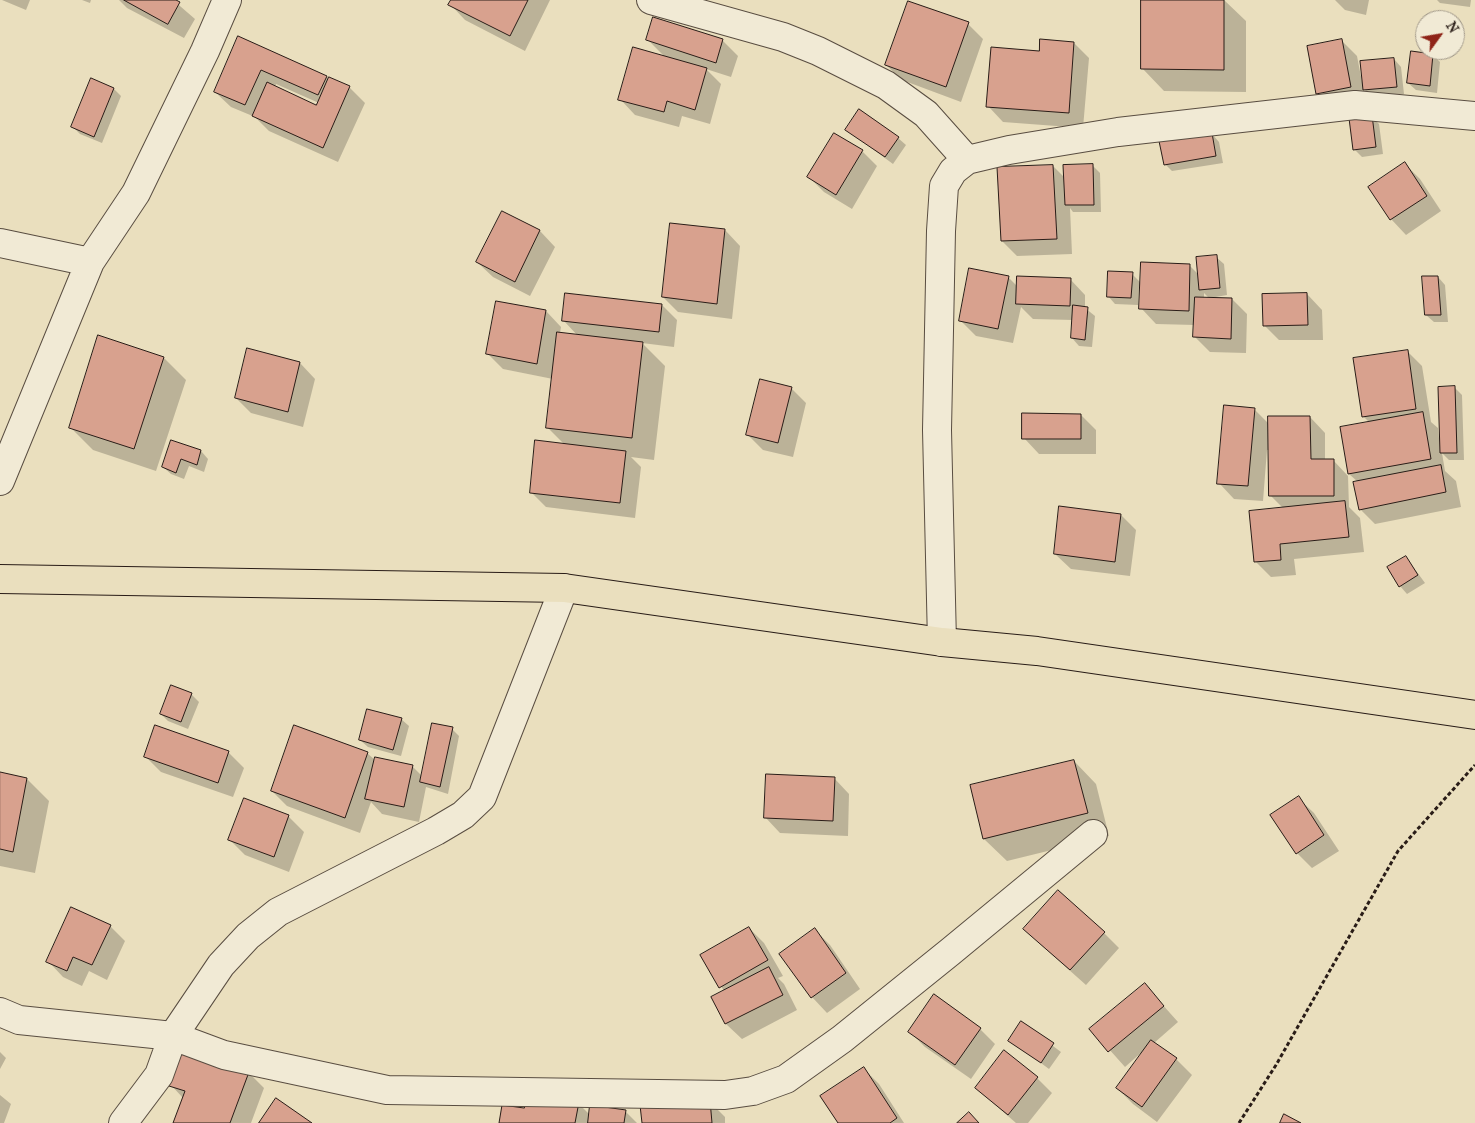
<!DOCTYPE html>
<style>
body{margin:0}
#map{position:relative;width:1475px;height:1123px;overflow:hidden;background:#eadfbe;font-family:"IM FELL French Canon",serif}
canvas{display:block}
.north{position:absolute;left:1415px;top:10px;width:50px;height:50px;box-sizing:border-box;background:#f1ead5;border:1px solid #a19889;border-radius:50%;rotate:58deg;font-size:14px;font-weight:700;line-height:20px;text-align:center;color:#291c17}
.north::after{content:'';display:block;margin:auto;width:18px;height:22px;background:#8f2418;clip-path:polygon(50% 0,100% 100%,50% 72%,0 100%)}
</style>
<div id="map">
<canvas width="1475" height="1123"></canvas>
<div class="north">N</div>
</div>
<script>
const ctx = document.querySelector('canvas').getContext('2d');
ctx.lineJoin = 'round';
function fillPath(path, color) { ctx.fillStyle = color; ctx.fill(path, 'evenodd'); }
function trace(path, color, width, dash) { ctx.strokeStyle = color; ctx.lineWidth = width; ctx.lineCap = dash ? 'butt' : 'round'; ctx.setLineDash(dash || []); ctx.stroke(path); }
fillPath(new Path2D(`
 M2,0H30L26,10Z
 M82,0H91L90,3Z
 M119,0H173L195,19L184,38L127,8Z
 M452,0H550L525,51L465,20L450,4Z
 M1142,0H1224L1246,21V92L1164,91L1142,68Z
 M1335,0H1369L1366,15L1345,10Z
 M1437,0H1471L1470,7L1440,3Z
 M968,24L983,39L961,102L902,80L886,65Z
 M239,38L349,87L365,103L338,162L269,131L255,117L231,107L215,92ZM276,84L319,103L317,107L275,87Z
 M648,40H722L738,56L731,77L706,69L721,84L710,124L682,116L679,127L635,115L620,99L665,57Z
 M1341,40L1357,56L1362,82L1394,59L1401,67L1404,94L1372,97L1363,88L1366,102L1333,109L1318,94L1308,47Z
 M1074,43L1089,58L1083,128L1003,122L988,106Z
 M1433,55L1440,62L1437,93L1416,90L1408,83Z
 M114,89L121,96L102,143L80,134L73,127Z
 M1371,116L1379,124L1383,154L1362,157L1354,149Z
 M847,130L898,138L906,145L893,164Z
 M1212,134L1219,142L1223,163L1172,171L1165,164Z
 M862,151L877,166L852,209L824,192L809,177Z
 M1405,164L1420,179L1441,211L1406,235L1391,219L1370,187Z
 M1092,165L1100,173L1101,212H1073L1070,208L1072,254L1017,256L1002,241L1053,166L1065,178Z
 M502,213L540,231L555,247L530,296L493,277L477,262Z
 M725,230L740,246L732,319L678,312L663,297Z
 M1216,257L1224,264L1227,295L1210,298L1232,299L1247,314L1246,353L1210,352L1195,337V325L1156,324L1141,308V286H1139L1138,305L1115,304L1108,296L1132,274L1141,283L1189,265L1199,275ZM1204,293L1209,298H1204Z
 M1008,277L1018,287L1070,279L1085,295V308L1095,316L1092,347L1079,346L1072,338L1073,320L1033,319L1021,307L1013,343L976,336L961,321Z
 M1438,277L1445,285L1448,322H1434L1426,315Z
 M1307,294L1322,310L1323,340H1279L1264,325Z
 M497,302L546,311L561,327L560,333L578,336L564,321L662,305L677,320L674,347L642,343L665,366L654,460L631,457L641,467L635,518L546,507L531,492L565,445L547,427L553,379L503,369L488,354Z
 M248,350L300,363L315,379L303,427L251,413L236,398Z
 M1407,351L1422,366L1431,422L1438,428L1439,438L1454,387L1462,395L1464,460H1449L1442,453L1445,471L1456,481L1461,507L1375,524L1360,509L1358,482L1349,474L1341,428L1370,423L1363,416Z
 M164,358L186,380L156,471L93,450L70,427Z
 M791,388L806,403L793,457L763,450L748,435Z
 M1254,409L1269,424L1310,417L1325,433V460H1333L1348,476L1349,507L1360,518L1364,552L1294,559L1296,575L1271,577L1256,562L1250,512L1283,508L1270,495L1269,450H1267L1263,501L1234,499L1219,483Z
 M1081,415L1096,430V454H1039L1024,438Z
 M172,441L201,451L208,459L204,472L189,466L184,479L171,474L163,467Z
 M1121,515L1136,530L1130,576L1071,569L1055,554Z
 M1406,557L1425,583L1407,594L1400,586L1389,568Z
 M191,694L199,702L188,729L168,721L161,714Z
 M401,719L409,726L401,756L368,747L360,740Z
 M452,729L459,736L448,794L426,787L419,822L382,814L371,802L360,833L287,806L272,791L367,753L375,760L412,766L422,776Z
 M228,752L244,768L233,797L161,772L146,757Z
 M1074,761L1096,784L1109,836L1007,861L984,839L972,786Z
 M0,773L27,779L49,801L35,873L0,866Z
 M834,778L849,794L848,836L780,833L765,817Z
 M1298,798L1314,813L1339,851L1312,868L1297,853Z
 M244,800L289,817L304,832L289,872L245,855L230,840Z
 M110,926L125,941L107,980L89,971L82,986L63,977L48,961Z
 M749,928L764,943L783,976L778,978L784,984L797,1010L742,1039L726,1024L713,997L724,991L702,955Z
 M815,930L830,945L860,989L827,1013L812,997L781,954Z
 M1104,933L1119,948L1086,985L1040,944Z
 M1145,985L1178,1022L1154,1043L1176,1059L1192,1075L1157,1122L1133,1104L1117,1088L1143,1051L1125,1067L1091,1029Z
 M1021,1022L1061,1052L1049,1069L1010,1040Z
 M980,1029L995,1044L971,1079L925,1047L910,1032Z
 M0,1052L6,1058L0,1069Z
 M864,1069L879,1084L904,1123H840Z
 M249,1073L264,1088L251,1123H174L183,1098L171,1085Z
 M1037,1078L1052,1093L1028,1123H1016L976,1088Z
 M0,1095L11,1104L4,1123H0Z
 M709,1101L725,1117V1123H643Z
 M578,1103L590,1115L625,1111L637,1123H501Z`), '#0003');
const building = new Path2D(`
 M124,0H176L180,2L168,24Z
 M451,0H528L510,36L448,5Z
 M1141,0H1224V70L1141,69Z
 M908,1L969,22L946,87L885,65Z
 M653,17L723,39L716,63L646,40Z
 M238,36L327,76L318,95L261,70L245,105L214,92Z
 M1040,39L1074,42L1069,113L986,107L991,47L1039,51Z
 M1342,39L1351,87L1316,94L1307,46Z
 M633,47L707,68L695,110L667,101L664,112L618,100Z
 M1411,51L1433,54L1430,86L1407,83Z
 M1394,58L1397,87L1363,90L1360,61Z
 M329,77L350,86L323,148L252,116L267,82L316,105Z
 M91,78L114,88L94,137L71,127Z
 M859,109L899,137L885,157L845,130Z
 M1372,115L1376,147L1353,150L1349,118Z
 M834,133L863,150L836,195L807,177Z
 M1212,133L1216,156L1164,165L1159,141Z
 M1405,162L1427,196L1390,220L1368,187Z
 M1093,164L1094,205H1065L1063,165Z
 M1053,165L1057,239L1001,241L997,167Z
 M502,211L540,230L515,282L476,262Z
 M670,223L725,229L717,304L662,297Z
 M1217,255L1220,288L1199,290L1196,257Z
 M1141,262L1190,264L1189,311L1139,309Z
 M969,268L1009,276L998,329L959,321Z
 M1108,271L1133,272L1131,298L1107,297Z
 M1017,276L1071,278L1070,306L1016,304Z
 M1422,276H1438L1441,315H1425Z
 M565,293L662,304L659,332L562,321Z
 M1307,293L1308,325L1263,326L1262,294Z
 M1195,297L1232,298L1231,339L1193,337Z
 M496,301L546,310L537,364L486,354Z
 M1073,305L1088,307L1085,340L1071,338Z
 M557,332L643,342L632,438L546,428Z
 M98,335L164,357L134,449L69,428Z
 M247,348L300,362L288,412L235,398Z
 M1408,350L1416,409L1362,417L1353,358Z
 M760,379L792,387L778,443L746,435Z
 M1455,386L1457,453H1440L1438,387Z
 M1224,405L1255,408L1248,486L1217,484Z
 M1423,412L1431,459L1348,474L1340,427Z
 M1022,413L1081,414V439H1022Z
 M1268,416H1310L1311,459H1334V496H1269Z
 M171,440L201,450L197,465L181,459L176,473L162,467Z
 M535,440L626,451L620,503L530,493Z
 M1441,465L1446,492L1359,510L1353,482Z
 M1345,501L1349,537L1280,544L1281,560L1254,562L1249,511Z
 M1059,506L1121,514L1115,562L1054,554Z
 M1406,556L1418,575L1399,587L1387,567Z
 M171,685L192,693L181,722L160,714Z
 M367,709L402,718L393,750L359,740Z
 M432,723L453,727L440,787L420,782Z
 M155,725L229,751L218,783L144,757Z
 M294,725L368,752L345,818L271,791Z
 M375,757L413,765L404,807L365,799Z
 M1074,760L1088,813L983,839L970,785Z
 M0,772L27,778L13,852L0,849Z
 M766,774L835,777L833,821L764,818Z
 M1299,796L1324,835L1296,854L1270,815Z
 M244,798L289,815L274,857L228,840Z
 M1058,890L1105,932L1070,970L1023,929Z
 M71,907L111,925L92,965L73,957L67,971L46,962Z
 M749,927L768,960L719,988L700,955Z
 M815,928L846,973L811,998L779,954Z
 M769,967L783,995L725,1024L711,997Z
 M1145,983L1164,1006L1108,1052L1089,1029Z
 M934,994L981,1028L955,1065L908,1032Z
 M1021,1021L1054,1043L1041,1063L1008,1041Z
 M1151,1040L1177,1058L1142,1107L1116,1088Z
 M184,1047L249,1072L230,1123H173L185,1091L169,1086Z
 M1004,1050L1038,1077L1008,1115L975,1088Z
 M864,1067L897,1118L890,1123H838L820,1096Z
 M526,1093L579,1102L575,1123H499L502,1105L524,1108Z
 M276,1098L312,1123H259Z
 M710,1100L712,1123H642L640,1105Z
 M590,1105L626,1110L624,1123H588Z
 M969,1112L979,1123H957Z
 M1284,1114L1301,1123H1280Z`);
fillPath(building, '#d8a18e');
trace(building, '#291c17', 1);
const minor = new Path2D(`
 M651,0L783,37L818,51L886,85L926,114L967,160
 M0,243L90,262
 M0,481L90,262L136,193L205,51L227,0
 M942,642L937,430L941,231L944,186L953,171L967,160L1009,150L1118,132L1355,105L1475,116
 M0,1012L19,1020L173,1036L224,1055L387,1090L725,1095L753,1091L786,1079L842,1039L950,952L1093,834
 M123,1123L159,1075L173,1036L221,965L248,936L278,912L436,831L463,815L482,797L564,588`);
const major = new Path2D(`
 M0,579L564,588L942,642L1037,651L1475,715`);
trace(minor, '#594d41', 30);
trace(major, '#291c17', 30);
trace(new Path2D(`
 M1239,1123L1276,1065L1398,851L1475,765`), '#291c17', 3, [4, 2.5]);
trace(minor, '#f1ead5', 28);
trace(major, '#eadfbe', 28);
</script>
